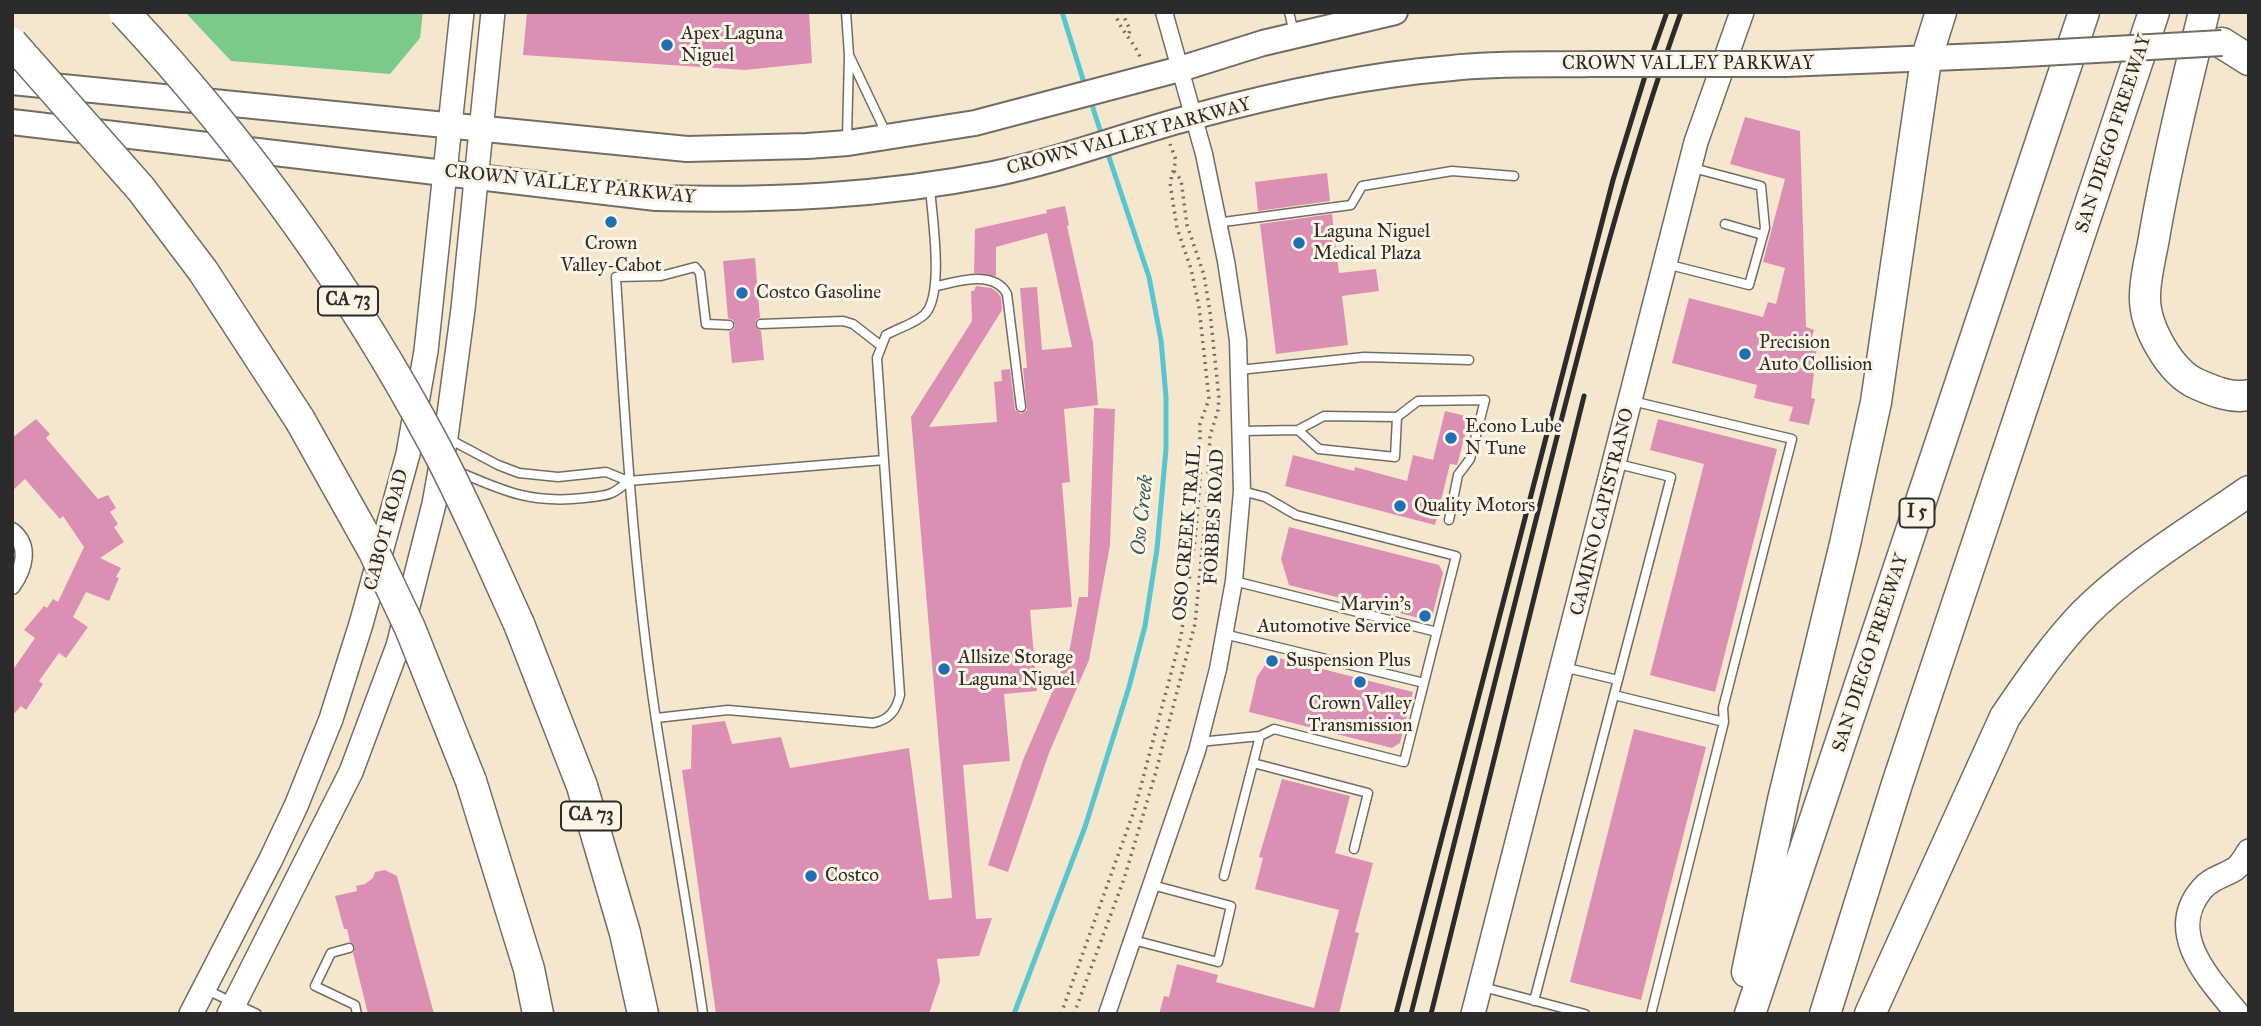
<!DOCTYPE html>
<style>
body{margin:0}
#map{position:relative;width:2261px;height:1026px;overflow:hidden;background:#f5e7cd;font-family:"IM FELL Great Primer",serif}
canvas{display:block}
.frame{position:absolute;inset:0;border:14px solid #2b2b2b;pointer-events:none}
</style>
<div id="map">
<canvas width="2261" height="1026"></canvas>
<div class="frame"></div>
</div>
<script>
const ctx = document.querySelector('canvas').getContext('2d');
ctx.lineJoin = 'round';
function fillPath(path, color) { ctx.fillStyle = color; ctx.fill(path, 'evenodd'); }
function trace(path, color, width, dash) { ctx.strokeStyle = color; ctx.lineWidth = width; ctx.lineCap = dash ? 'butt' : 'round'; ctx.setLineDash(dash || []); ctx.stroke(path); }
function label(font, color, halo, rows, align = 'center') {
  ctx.font = font + ' "IM FELL Great Primer",serif'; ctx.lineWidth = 6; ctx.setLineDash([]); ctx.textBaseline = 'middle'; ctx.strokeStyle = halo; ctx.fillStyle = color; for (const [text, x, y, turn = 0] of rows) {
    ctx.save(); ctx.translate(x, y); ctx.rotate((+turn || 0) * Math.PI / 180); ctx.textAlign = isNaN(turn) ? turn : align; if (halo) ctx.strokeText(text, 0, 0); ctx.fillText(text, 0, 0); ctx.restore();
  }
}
fillPath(new Path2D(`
 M185,12H423L420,38L390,74L231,61Z`), '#7cca89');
trace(new Path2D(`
 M1062,12L1085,86
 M1090,99L1102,136
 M1014,1014L1085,827L1129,687L1145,626L1157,549L1166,449V397L1161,340L1149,277L1106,148`), '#58c5cf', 5);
fillPath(new Path2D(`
 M527,12H809L812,63L745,70L523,55Z
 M1745,117L1800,131L1806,327L1814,330L1810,343L1817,345L1811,398L1815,399L1809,425L1789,421L1793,407L1754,398L1757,385L1672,363L1689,298L1763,317L1768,302L1776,304L1785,268L1763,262L1785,179L1730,164Z
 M1327,173L1330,201L1258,211L1255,182Z
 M1065,206L1069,225L1067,226L1093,343L1098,405L1064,409L1070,482L1062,483L1072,607L1030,610L1037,691L1004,694L1010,761L963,765L976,919L992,918L979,956L937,959L940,981L929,1014H716L682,770L691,769L692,725L725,721L732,744L781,737L790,768L909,748L929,900L952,898L911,417L972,321L971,291H974L976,286L991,288L997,292L1001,297L1002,310L929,427L997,422L994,382L1002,381L1001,370L1010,369L1015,410L1021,414L1027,410L1023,368H1027L1020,288L1037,287L1042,350L1072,347L1047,233L996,247V276L974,273L975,229L1047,213L1046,210Z
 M1332,214L1339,273L1376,269L1379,291L1342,296L1348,345L1276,354L1260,224Z
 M755,258L760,318L756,320L755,325L761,331L764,360L732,363L729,332L734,329L735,325L733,320L728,318L723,261Z
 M1094,408L1115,409L1110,545L1089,660L1049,753L1008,872L988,865L1023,760L1069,653L1079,597H1088Z
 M1445,411L1470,417L1457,465L1450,464L1435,525L1285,486L1293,455L1354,471L1355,467L1407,481L1413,455L1433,460Z
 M36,419L50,434L46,438L98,499L108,495L116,508L110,512L118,524L114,527L124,542L100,558L121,568L116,577L119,578L109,601L86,592L73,617L88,627L66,658L59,653L39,681L43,684L26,710L21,706L12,716V671L35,638L24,630L44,606L47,608L53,599L58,602L84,547L63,516L60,519L25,479L12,491V438Z
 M1658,419L1777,449L1715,692L1650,675L1704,464L1650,450Z
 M1289,527L1439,565L1443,573L1431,621L1289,585L1281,559Z
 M1271,656L1413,692L1400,743L1392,748L1249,712L1257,677Z
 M1634,729L1706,747L1641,1000L1570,982Z
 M1282,779L1350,796L1335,853L1373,863L1355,932L1359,933L1339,1014H1159L1164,996L1169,997L1177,964L1218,975L1216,982L1314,1008L1339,910L1255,889L1263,858L1259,857Z
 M385,870L397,876L434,1014H368L353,953L355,947L350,942L347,929H344L335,896L357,891L356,886L365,884L373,878L375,872Z`), '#dc8fb4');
const lane = new Path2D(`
 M846,12L849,55L847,138
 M1289,12L1294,33
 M849,55L887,135
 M1216,223L1351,205L1362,186L1452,171L1514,176
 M1725,224L1763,235
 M1666,264L1749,285L1765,228L1761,186L1693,168
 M937,286C959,281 994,270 1007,294L1021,407
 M761,324L843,321L853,324L880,345
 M1239,370L1364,357L1469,360
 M1632,401L1792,439L1723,708L1724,722L1651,1014
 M1298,430L1319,449L1395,457L1397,417
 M1241,431L1298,430L1324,416L1397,417L1418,401L1485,400L1470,459L1458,475L1449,520
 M447,438L498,465L519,473L558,477L606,472L628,481L884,460
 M457,471C503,491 531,504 584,498C607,495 611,497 628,481
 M1234,581L1437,632
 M1224,634L1424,683
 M1563,667L1618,680
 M1614,695L1724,722
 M656,718L728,710L873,723C889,720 896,711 900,695L877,358L886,335C898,328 914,324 924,315C945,296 932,216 930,188
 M1199,742L1260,736L1274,729L1404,762L1456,556L1296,515L1265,497L1242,491
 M1253,763L1368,793L1354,849
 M1224,876L1260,736
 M1133,940L1218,962L1231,906L1152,885
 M349,948L331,953L315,986L355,1005L357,1014
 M1483,987L1585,1014
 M207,990L257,1014
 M1534,1001L1671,477L1618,464
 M703,1014C689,916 671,818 656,720C634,573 625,425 616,277L661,276L695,267L700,273L706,324L729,325`);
const street = new Path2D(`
 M12,531C31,546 24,569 12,586
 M1107,1014L1197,751L1218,669L1234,581L1242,491L1238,340L1226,261L1204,154L1164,12`);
const secondary = new Path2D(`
 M191,1014L271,859L296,806L331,719L361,624L408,454L426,351L462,12
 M229,1014L351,772L398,646L434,504L446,437L463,309L493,12
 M1473,1014L1696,142L1742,12
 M2238,1014C2210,980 2164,933 2202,889C2211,878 2224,876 2235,869C2241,865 2245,857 2249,851`);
const primary = new Path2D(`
 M1785,64L2006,55
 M12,82L687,149L807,146L848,143L975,123L1180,69L1263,43L1395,12
 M12,122L656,198C771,201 881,196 993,174C1061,160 1125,135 1192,117C1276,94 1365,75 1452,68C1498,63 1544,65 1590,64`);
const highway = new Path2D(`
 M2204,12C2186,85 2168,158 2155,232C2152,253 2145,275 2145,296C2144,326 2170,372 2197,384C2213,391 2232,399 2249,395
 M2222,43L2249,60
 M203,271L300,420
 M519,624L582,786L625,933L643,1014
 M471,781L529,969L538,1014
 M1747,972L1783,800L1845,544L1876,402L1926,60L1941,12
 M1750,1014L2084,12
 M1825,1014L1897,784L2154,12
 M1870,1014L2005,717C2029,682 2054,645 2084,614C2132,566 2193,530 2249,491`);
trace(lane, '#726d64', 11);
trace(street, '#726d64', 19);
trace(secondary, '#726d64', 26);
trace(primary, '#726d64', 28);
trace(highway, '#726d64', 33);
trace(new Path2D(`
 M1115,12C1119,30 1134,41 1140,57
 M1122,12L1130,30L1128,36
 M1061,1014L1135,808L1181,636L1195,540L1200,482V424L1209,399L1199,307L1191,269L1177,228L1170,183L1176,160L1170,144
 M1074,1014L1124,879L1155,775L1195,624L1207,498L1210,436L1218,410L1219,398L1210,312L1204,275L1187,225L1181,180L1173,170`), '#726d64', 3.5, [2, 5]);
trace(lane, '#fff', 8);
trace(street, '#fff', 16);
trace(secondary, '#fff', 23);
trace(primary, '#fff', 24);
trace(highway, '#fff', 30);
trace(new Path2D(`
 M1396,1014L1613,180L1650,60L1667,12
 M1411,1014C1455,836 1500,658 1546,480C1586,323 1626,165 1681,12
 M1431,1014L1584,396`), '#2b2b2b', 5);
const primaryBridge = new Path2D(`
 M2006,55L2222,43
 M1590,64H1785`);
const highwayBridge = new Path2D(`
 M124,12C245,142 352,290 435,446C466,504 492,565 519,624
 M12,43L141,189L203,271
 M300,420L374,552L410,628L471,781`);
trace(primaryBridge, '#726d64', 28, []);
trace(highwayBridge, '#726d64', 33, []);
trace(primaryBridge, '#fff', 24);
trace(highwayBridge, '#fff', 30);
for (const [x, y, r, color] of [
 [667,45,7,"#1f6fb2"],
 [611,222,7,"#1f6fb2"],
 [1299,243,7,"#1f6fb2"],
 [742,293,7,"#1f6fb2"],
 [1745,354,7,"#1f6fb2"],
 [1451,438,7,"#1f6fb2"],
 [1400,506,7,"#1f6fb2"],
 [1425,616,7,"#1f6fb2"],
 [1272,661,7,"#1f6fb2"],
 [944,669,7,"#1f6fb2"],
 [1360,682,7,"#1f6fb2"],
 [811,876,7,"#1f6fb2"]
]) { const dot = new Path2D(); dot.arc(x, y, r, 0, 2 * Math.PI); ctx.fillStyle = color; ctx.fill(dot); trace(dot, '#fcf5e5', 2.5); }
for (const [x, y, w] of [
 [348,301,60],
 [1917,513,35],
 [591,816,60]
]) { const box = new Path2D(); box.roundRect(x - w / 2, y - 14.5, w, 29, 5); ctx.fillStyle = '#fcf5e5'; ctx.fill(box); trace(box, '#2b2b2b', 2); }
label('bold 18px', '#2b2b2b', null, [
 ["CA 73",348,301],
 ["I 5",1917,513],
 ["CA 73",591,816]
]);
label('19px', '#2b2b2b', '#fcf5e5', [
 ["Apex Laguna",681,34],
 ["Niguel",681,56],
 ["Laguna Niguel",1313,232],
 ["Medical Plaza",1313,254],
 ["Crown",611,244,"center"],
 ["Valley-Cabot",611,266,"center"],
 ["Costco Gasoline",756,293],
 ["Precision",1759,343],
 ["Auto Collision",1759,365],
 ["Econo Lube",1465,427],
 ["N Tune",1465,449],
 ["Quality Motors",1414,506],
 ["Marvin's",1411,605,"right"],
 ["Automotive Service",1411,627,"right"],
 ["Allsize Storage",958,658],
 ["Laguna Niguel",958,680],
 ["Suspension Plus",1286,661],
 ["Crown Valley",1360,704,"center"],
 ["Transmission",1360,726,"center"],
 ["Costco",825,876]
], 'left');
label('19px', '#2b2b2b', '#fcf5e5', [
 ["CROWN VALLEY PARKWAY",1688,64],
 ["SAN DIEGO FREEWAY",2114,134,-72],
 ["CROWN VALLEY PARKWAY",1129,137,-15],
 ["CROWN VALLEY PARKWAY",570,185,6],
 ["CAMINO CAPISTRANO",1603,512,-76],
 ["FORBES ROAD",1215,517,-87],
 ["CABOT ROAD",387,530,-75],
 ["OSO CREEK TRAIL",1188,533,-85],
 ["SAN DIEGO FREEWAY",1871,653,-72]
]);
label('italic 21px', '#38595c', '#fcf5e5', [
 ["Oso Creek",1143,515,-84]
]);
</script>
